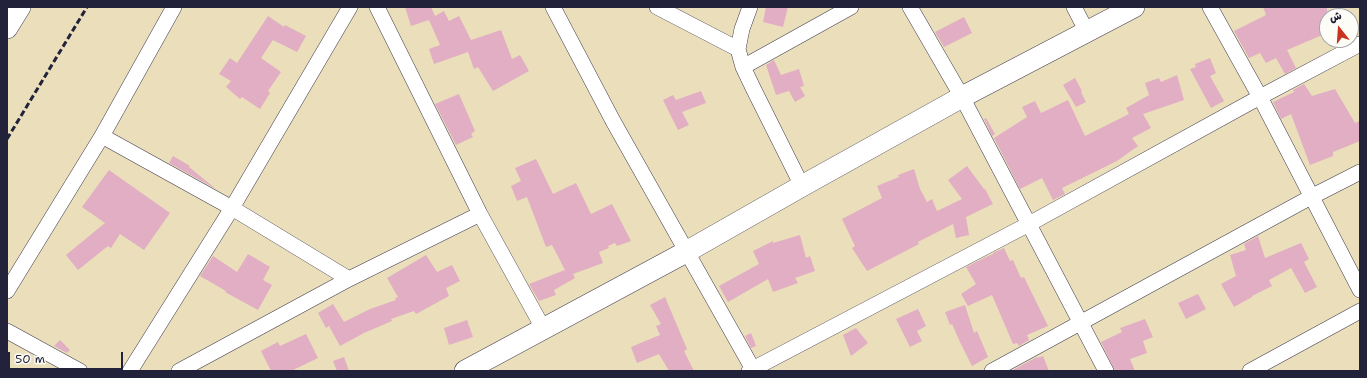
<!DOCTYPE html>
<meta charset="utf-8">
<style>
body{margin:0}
#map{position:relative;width:1367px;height:378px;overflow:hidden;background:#ebdeba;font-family:"Shantell Sans","Playpen Sans Arabic",sans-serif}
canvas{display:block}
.frame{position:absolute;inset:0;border:8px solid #22223b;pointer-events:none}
.north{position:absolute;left:1319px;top:8px;width:40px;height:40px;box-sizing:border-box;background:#fdfcf7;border:1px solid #a5a5ac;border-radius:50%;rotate:343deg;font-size:11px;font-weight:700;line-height:16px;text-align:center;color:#22223b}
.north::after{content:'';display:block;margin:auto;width:14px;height:18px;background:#c8321e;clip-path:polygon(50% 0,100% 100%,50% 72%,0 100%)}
.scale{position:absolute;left:8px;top:352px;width:115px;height:18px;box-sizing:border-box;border:2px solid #22223b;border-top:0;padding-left:5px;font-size:12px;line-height:14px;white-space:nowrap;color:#22223b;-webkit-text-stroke:3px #fdfcf7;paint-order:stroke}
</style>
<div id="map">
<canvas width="1367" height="378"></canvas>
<div class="frame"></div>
<div class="north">ش</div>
<div class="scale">50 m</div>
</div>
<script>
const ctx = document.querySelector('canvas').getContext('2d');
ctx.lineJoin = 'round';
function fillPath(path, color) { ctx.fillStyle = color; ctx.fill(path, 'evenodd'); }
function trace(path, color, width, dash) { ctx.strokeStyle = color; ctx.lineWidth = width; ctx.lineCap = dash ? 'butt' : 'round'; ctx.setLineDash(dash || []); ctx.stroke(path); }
fillPath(new Path2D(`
 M405,7H431L435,16L444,11L449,21L459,16L471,40L501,30L512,59L520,55L529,71L493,91L478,67L474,69L468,52L434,64L429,49L440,45L429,20L411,26Z
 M766,7H788L783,27L763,22Z
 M1263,7H1327V33L1287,50L1296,68L1285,74L1276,58L1266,63L1260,53L1249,58L1234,31L1266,15Z
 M268,16L284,27L285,25L306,36L297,52L273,40L261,58L281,72L268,91L270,93L260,109L242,97L240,99L226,87L231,81L219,74L230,58L237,63Z
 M964,17L972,33L944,47L935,32Z
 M1210,58L1216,73L1210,76L1224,101L1211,108L1190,69L1196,67L1195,64Z
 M774,60L781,75L799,69L804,86L800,87L805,96L795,102L789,91L776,95L766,65Z
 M1177,75L1184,100L1143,114L1151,128L1132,138L1138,146L1117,161L1062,188L1065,194L1053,200L1042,178L1020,189L994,138L1027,117L1022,107L1035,101L1041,113L1068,100L1085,136L1129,114L1126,108L1149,95L1145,83L1159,78L1161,82Z
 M1075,78L1082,91L1081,92L1086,102L1076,107L1063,85Z
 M1304,84L1312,96L1335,89L1355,123L1360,121V141L1333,152V156L1310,165L1291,114L1281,119L1273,102L1294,92L1293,90Z
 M701,91L706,103L682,112L689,125L678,130L663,100L673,95L676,100Z
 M459,94L475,131L471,134L473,137L456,145L435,104Z
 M986,118L995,134L992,136L984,119Z
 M173,156L190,166L189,167L216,189L169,163Z
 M536,159L553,194L576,183L591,214L612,204L631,241L617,246L615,243L608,246L609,248L599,252L603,263L573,274L575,278L554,290L556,295L539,301L529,284L565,270L552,245L546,247L527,197L517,201L511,186L521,181L515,168Z
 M967,166L984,189H985L993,204L966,217L969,235L956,238L953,224L918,242L919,244L867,271L852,248L855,246L842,219L882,198L877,186L899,177L898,175L914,169L920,189L927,202L932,199L937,211L962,199L948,180Z
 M109,170L170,213L144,250L120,234L111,248L108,246L78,270L66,255L105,223L82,207Z
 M800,235L806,258L810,256L815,271L795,278L798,283L773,292L768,279L728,302L719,286L759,264L753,251L773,241V243Z
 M1258,236L1265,258L1301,243L1309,259L1304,262L1317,287L1305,293L1291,268L1269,280L1272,286L1252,296V297L1234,307L1221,284L1236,276L1230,255L1246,250L1244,244Z
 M1004,248L1010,261L1013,260L1021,278L1024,277L1048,326L1027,335L1029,340L1019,346L1017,343L1013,344L992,295L968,306L961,294L976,284L966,267L986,257L993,254V253Z
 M248,254L270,267L263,280L272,285L258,310L225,292L226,291L200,276L213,256L237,272Z
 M426,255L437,272L452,265L460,281L446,288L449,296L416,314L414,311L391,319L392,321L364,333L340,346L329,326L326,328L318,313L333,304L344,322L370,309L396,300L395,298L398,297L387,278Z
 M1198,294L1206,309L1186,319L1178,303Z
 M665,297L687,349L684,351L694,371H669L659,354L637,363L631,347L660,335L656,326L661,324L650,305Z
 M965,305L974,333L977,331L988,357L972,366L960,342L952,324L950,325L945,312Z
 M918,309L926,326L917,331L922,341L910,347L896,319Z
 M1145,319L1153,337L1143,341L1147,353L1130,359L1135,371H1115L1101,342L1122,332L1120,328Z
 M467,320L473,337L449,345L444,328Z
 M856,328L868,343L851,356L843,335Z
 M751,333L756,346L751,348L745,336Z
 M306,334L318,358L291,371H271L261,351L278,342L280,346Z
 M60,340L70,350L67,353L54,346Z
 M1043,356L1049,371H1011L1037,357V358Z
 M344,357L349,371H337L333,361Z`), '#e1aec4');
const street = new Path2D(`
 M377,7L480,214L543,328
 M553,7L613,121L754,371
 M657,7L738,49L742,29L750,7
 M910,7L962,97L1106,371
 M1074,7L1087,32
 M1210,7L1260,97L1360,290
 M738,49L743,67L754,90L802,186
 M743,67L851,7
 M102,136L232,208L349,279
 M7,291L102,136L174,7
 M7,331L80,371
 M130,371L232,208L350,7
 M179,371L349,279L480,214
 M749,371L1029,224L1260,97L1360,44
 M992,371L1311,197L1360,172
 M1250,371L1360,311`);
const secondary = new Path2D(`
 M7,28L20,7
 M465,371L686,252L802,186L962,97L1134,7`);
trace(street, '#403e4e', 16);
trace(secondary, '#403e4e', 22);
trace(street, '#fff', 15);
trace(secondary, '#fff', 21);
trace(new Path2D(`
 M7,139L87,7`), '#22223b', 3, [6, 3]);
</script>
